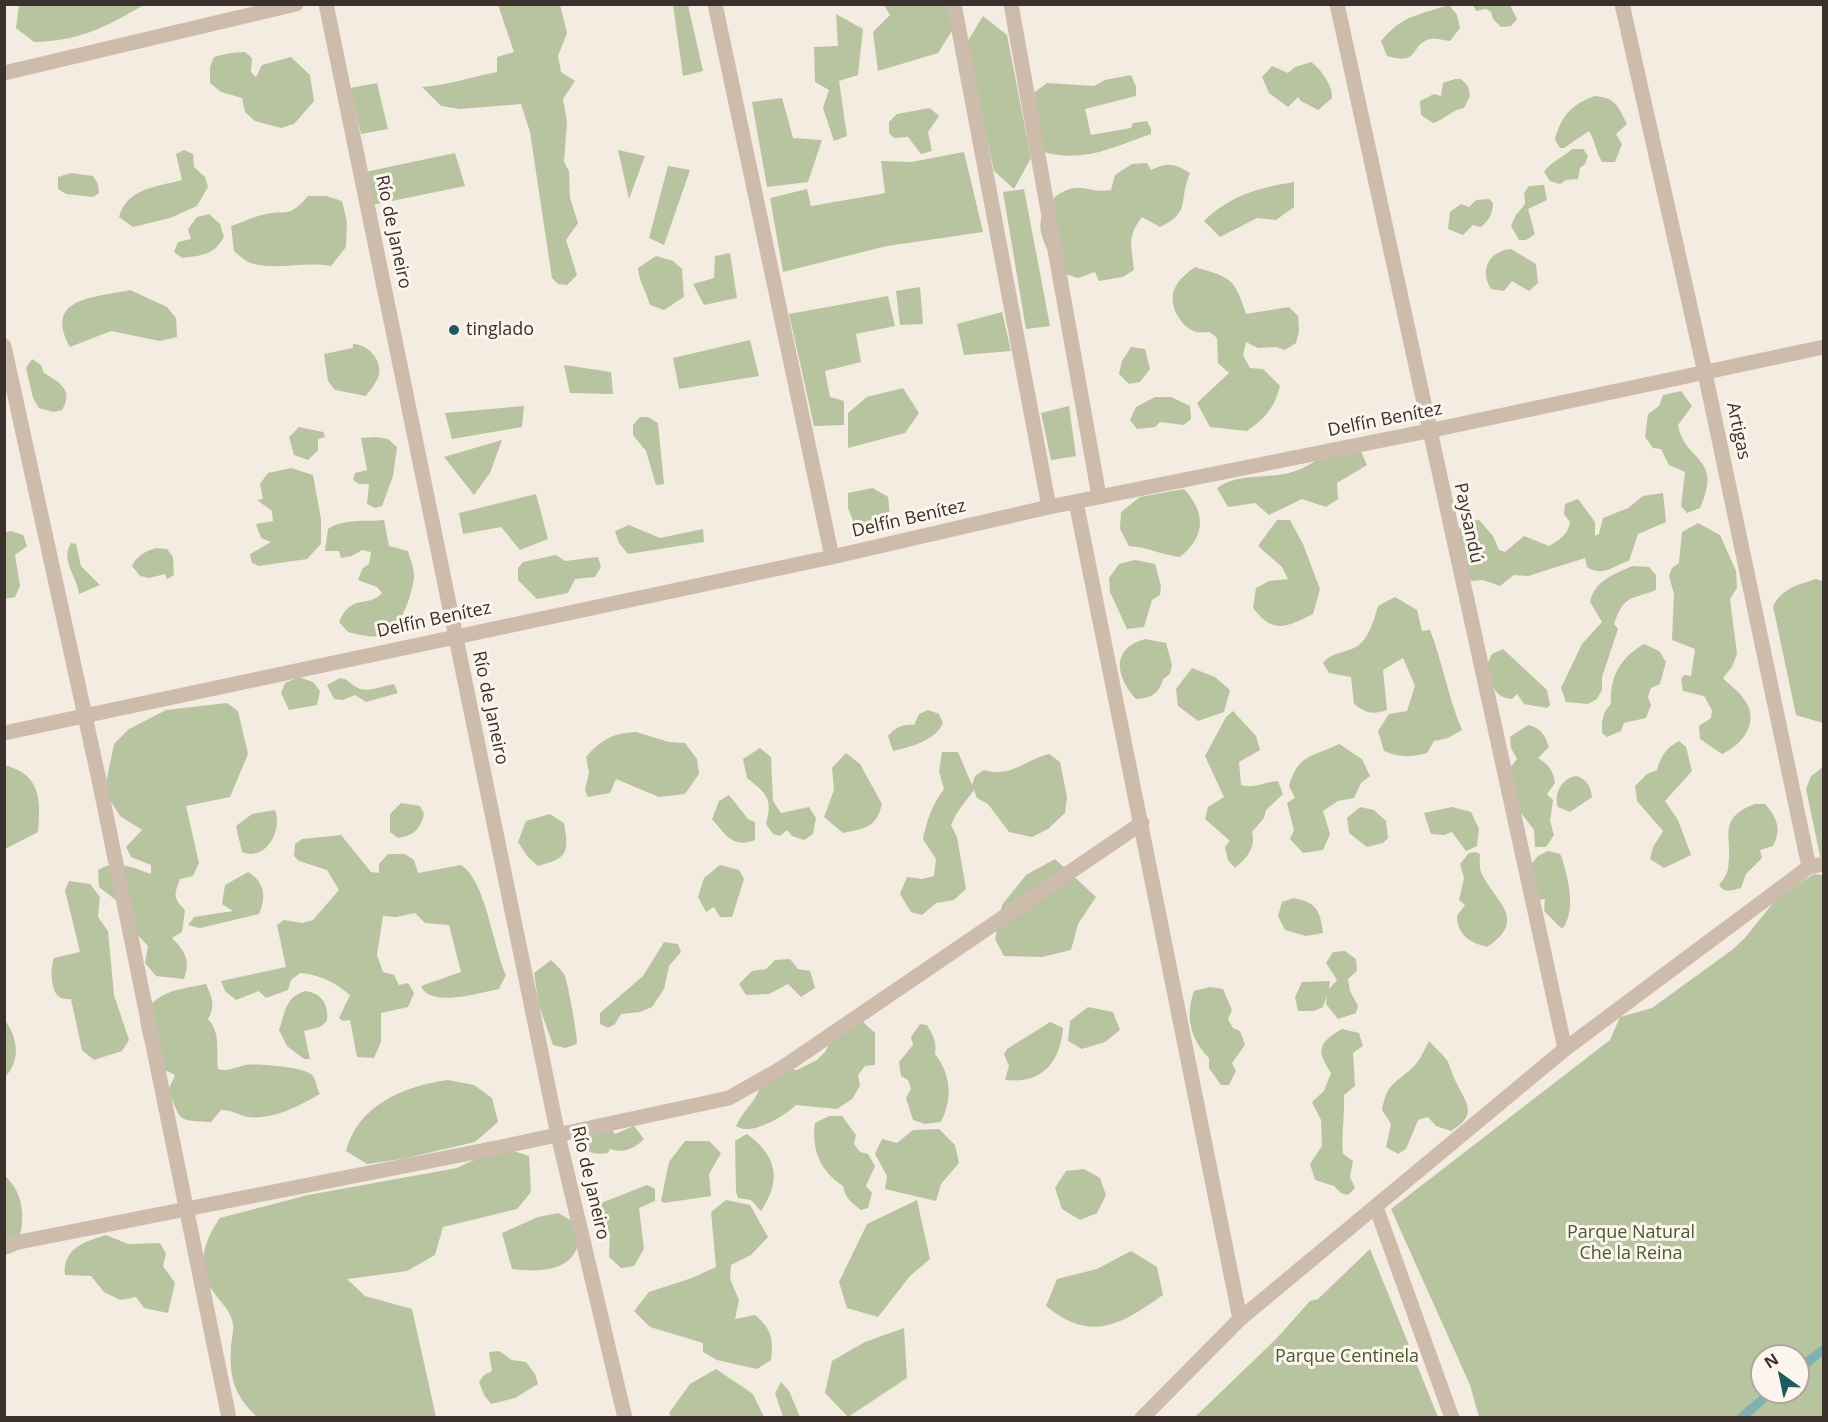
<!DOCTYPE html>
<meta charset="utf-8">
<style>
body{margin:0}
#map{position:relative;width:1828px;height:1422px;overflow:hidden;background:#f4ebe1;font-family:"Open Sans",sans-serif}
canvas{display:block}
.frame{position:absolute;inset:0;border:6px solid #3b302b;pointer-events:none}
.north{position:absolute;left:1750px;top:1344px;width:60px;height:60px;box-sizing:border-box;background:#fbf5ee;border:2px solid #aea6a0;border-radius:50%;rotate:327deg;font-size:16px;font-weight:700;line-height:24px;text-align:center;color:#3b302b}
.north::after{content:'';display:block;margin:auto;width:21px;height:27px;background:#1f5a5e;clip-path:polygon(50% 0,100% 100%,50% 72%,0 100%)}
</style>
<div id="map">
<canvas width="1828" height="1422"></canvas>
<div class="frame"></div>
<div class="north">N</div>
</div>
<script>
const ctx = document.querySelector('canvas').getContext('2d');
ctx.lineJoin = 'round';
function fillPath(path, color) { ctx.fillStyle = color; ctx.fill(path, 'evenodd'); }
function trace(path, color, width, dash) { ctx.strokeStyle = color; ctx.lineWidth = width; ctx.lineCap = dash ? 'butt' : 'round'; ctx.setLineDash(dash || []); ctx.stroke(path); }
function label(font, color, halo, rows, align = 'center') {
  ctx.font = font + ' "Open Sans",sans-serif'; ctx.lineWidth = 6; ctx.setLineDash([]); ctx.textBaseline = 'middle'; ctx.strokeStyle = halo; ctx.fillStyle = color; for (const [text, x, y, turn = 0] of rows) {
    ctx.save(); ctx.translate(x, y); ctx.rotate((+turn || 0) * Math.PI / 180); ctx.textAlign = isNaN(turn) ? turn : align; if (halo) ctx.strokeText(text, 0, 0); ctx.fillText(text, 0, 0); ctx.restore();
  }
}
fillPath(new Path2D(`
 M138,4L142,6C104,28 78,41 34,42L16,28L19,5Z
 M498,5H560L567,33L558,56L561,72L575,81L563,99L567,122L564,162L569,171L570,198L578,223L566,240L577,275L567,285L558,284L552,278L530,132L521,104L460,109L441,106L422,87C448,85 471,77 497,72V57L514,52Z
 M673,5H688L703,71L683,76Z
 M884,5H947L962,15L938,53L878,71L873,32L890,15Z
 M1449,5L1457,15L1460,28L1450,41C1443,40 1434,37 1427,40C1409,48 1420,65 1387,56L1381,41C1402,15 1419,15 1449,5Z
 M1473,5H1510L1517,19L1511,26L1501,27L1493,19L1491,12L1486,9L1476,11Z
 M836,14L863,29L858,75L839,81L847,136L834,141L823,108L829,90L815,82L814,47L838,46Z
 M983,16L1007,35L1031,158L1014,189L994,171L966,44Z
 M245,52L252,58L251,72L256,77L262,65L291,57L310,75L314,101L294,124L281,128L255,121L245,112L242,98L221,92L210,83V67L214,57L230,53Z
 M1311,62C1321,69 1333,86 1332,98L1318,110L1301,101L1298,97L1288,107L1269,93L1262,77L1272,66L1288,73L1295,67Z
 M1131,75L1136,86V96L1085,109L1091,135L1131,128L1133,123L1147,121L1151,129V134C1113,147 1085,163 1044,152L1032,94L1047,83L1094,86L1105,80Z
 M1455,79H1461L1468,86L1470,96L1464,108C1451,110 1446,119 1433,123L1421,115L1420,101L1434,94L1441,96L1443,83Z
 M377,83L388,129L361,134L350,88Z
 M1595,96C1616,98 1618,106 1627,124L1616,134L1622,144L1615,162H1602C1595,150 1595,140 1589,131L1564,148H1560L1555,140C1560,117 1573,103 1595,96Z
 M782,98L793,138L822,140L808,182L767,187L752,102Z
 M930,108L939,116L928,132L932,151L921,154L908,137L894,138L889,133V122L897,114Z
 M1572,149H1583L1588,156L1585,164L1580,168L1578,179L1566,180L1560,184L1550,181L1544,172C1551,161 1563,158 1572,149Z
 M184,150L193,154L194,167L205,177L208,187L197,206L170,218L133,227L119,217C127,188 156,187 182,180L176,154Z
 M618,150L645,156L629,199Z
 M964,152L983,232L887,246L783,272L770,198L807,189L811,206L881,194L885,193L881,161L911,162Z
 M455,153L465,186L372,205L365,172Z
 M1147,163L1151,170C1168,162 1174,163 1190,173C1178,200 1192,212 1160,227L1142,217C1126,238 1132,246 1134,270L1123,277L1099,281L1095,272L1078,278L1056,271C1052,258 1044,245 1041,232C1037,211 1055,191 1074,188C1084,186 1095,193 1111,190L1115,175L1132,164Z
 M668,166L690,170L664,245L649,238Z
 M71,173L93,176L98,184L99,193L93,197L66,194L58,189V177Z
 M1294,182V207L1276,220L1257,218L1220,237L1204,221C1231,195 1258,188 1294,182Z
 M1544,185L1547,200L1528,209L1535,234L1526,240H1519L1511,226L1516,215L1525,204L1524,193L1529,186Z
 M1024,189L1050,326L1026,329L1003,192Z
 M308,196H326L342,201L347,222L346,247L331,266C305,261 280,270 254,264C247,263 240,256 234,251L231,226C241,223 252,217 262,215C287,208 286,221 308,196Z
 M1489,199L1493,203C1492,215 1490,219 1481,227L1473,225L1463,235L1448,229L1450,212L1461,204L1469,207L1476,200Z
 M209,214L220,224L224,237C213,256 202,255 182,258L174,252L178,242L191,239L188,229L197,217Z
 M1511,249L1536,264L1538,283L1529,291L1512,281L1504,291L1491,289C1479,270 1489,251 1511,249Z
 M730,253L737,298L704,305L693,284L714,278L715,256Z
 M656,256L673,261L682,269L684,297L664,310L650,305C646,291 639,282 638,268Z
 M1195,267C1231,278 1234,277 1246,314L1289,307L1298,316L1299,331L1296,343L1285,350L1276,347L1258,348L1246,342L1243,355L1250,368L1263,369L1280,386C1274,409 1265,418 1247,431L1210,427L1197,403L1229,373L1218,363L1217,338L1210,332C1206,332 1200,333 1196,332C1180,327 1167,303 1175,288C1179,279 1187,273 1195,267Z
 M920,287L923,324L900,325L896,291Z
 M130,290L167,307L176,318L177,337L160,341L111,331L70,347C43,297 94,298 130,290Z
 M888,296L895,326L856,334L861,362L825,371L830,397L844,401V425L814,426L789,314Z
 M1002,312L1011,351L964,355L957,324Z
 M750,340L759,376L679,389L673,358Z
 M353,344C367,344 382,359 379,374C378,381 370,390 366,396L335,390L328,381L324,354L353,348Z
 M1131,347L1145,349L1150,369L1140,382L1129,384L1119,374L1122,361Z
 M32,359L41,365L44,373C60,382 74,391 62,410L54,412L39,408L33,398L26,368Z
 M564,365L611,372L613,394L570,393Z
 M903,388L919,413L905,433L848,448V413L867,397Z
 M1681,391L1692,406L1678,425C1684,462 1724,456 1700,508L1687,513L1681,506L1685,472L1669,465L1661,449L1653,448L1645,437L1648,414L1659,406L1663,395Z
 M1155,397H1171L1190,406L1191,419L1184,425L1160,422L1155,427L1137,429L1130,420L1136,407Z
 M524,406L522,427L452,439L445,413Z
 M1069,406L1076,456L1051,460L1041,413Z
 M640,417H648L658,423L664,484L656,485L646,451L633,435V425Z
 M299,427L323,432L325,437L318,439V450L308,460L294,455L289,437Z
 M376,437L388,439L397,447L393,476L382,506L375,508L367,504L369,484H359L353,480L355,473L367,470L361,438Z
 M502,440L490,473L474,495L444,457Z
 M1358,445L1367,465L1337,483L1338,499L1326,507L1302,499L1269,515L1255,503L1228,507L1217,488C1238,473 1264,479 1289,473C1315,466 1326,449 1358,445Z
 M291,468L313,475L321,519V544L307,559L259,566L252,563L250,554L271,542L261,538L256,524L273,521L272,511L257,500L263,499L260,484L268,473Z
 M873,488L888,497L890,517L871,523L853,521L848,508V493Z
 M1184,489C1206,513 1206,536 1180,557C1162,555 1148,547 1129,546L1120,529L1121,512L1140,497Z
 M1663,493L1666,522L1638,534L1629,561C1613,565 1604,578 1587,567L1585,558L1528,576L1514,575L1500,586L1483,580L1471,581C1462,562 1441,521 1479,520L1493,536L1499,550L1505,552L1524,536L1549,546C1559,540 1569,534 1570,522L1564,514L1565,504L1578,499L1595,522V536L1599,534L1603,518L1628,508L1643,496Z
 M536,494L548,539L520,550L501,527L463,534L459,513Z
 M384,520L389,546L408,551C410,559 415,570 414,578C411,597 401,631 380,636C370,638 357,634 348,632L339,622C352,592 368,609 382,593L377,587L358,580L362,569L369,564L371,552L362,550L352,556L341,558L339,551H325L328,529C345,518 365,522 384,520Z
 M1277,520H1290L1303,544L1320,589L1313,614C1286,627 1274,635 1253,608L1256,588L1269,581L1288,579L1282,567L1258,546Z
 M1698,523L1720,535L1736,571L1737,588L1730,599L1737,654L1732,667L1723,678C1729,685 1738,690 1743,698C1761,720 1744,744 1722,754L1700,739L1699,726L1711,718L1712,710L1704,696L1683,691L1681,679L1684,675L1691,676L1695,649L1672,640L1674,594L1669,576L1672,568L1679,563L1682,532Z
 M629,525L660,538L703,529L704,542L628,554L619,543L615,531Z
 M11,531L23,535L27,546L15,555L20,586L15,597L5,599V532Z
 M71,543L76,544L81,566L100,585L79,594C77,576 60,560 71,543Z
 M157,548L167,549L173,557L174,575L167,579L165,574L149,578L140,576L132,566C136,556 147,550 157,548Z
 M556,555L565,561L598,557L601,567L595,577L575,579L568,593L537,599L518,580V568L523,562Z
 M1135,560L1155,564L1161,586L1160,595L1152,600L1144,627L1127,629L1110,592L1109,578L1119,564Z
 M1632,566L1649,567L1656,575V590C1630,600 1624,595 1614,624L1618,629L1602,677V690L1597,699L1588,704L1566,702L1561,688L1582,644L1602,622L1590,602C1595,580 1613,575 1632,566Z
 M1816,579L1823,581V723L1796,715L1773,606C1783,588 1797,585 1816,579Z
 M1395,597L1417,610L1422,631L1430,630C1443,664 1448,697 1462,730L1448,738L1434,741L1427,753C1411,757 1400,758 1384,751L1378,731L1389,714L1407,711L1415,686L1403,658L1383,670L1387,710C1372,715 1366,713 1354,704L1351,677L1329,673L1323,663C1330,653 1343,653 1354,648C1368,642 1374,620 1378,606Z
 M1145,639L1166,643L1172,665L1170,674L1163,679C1159,694 1151,698 1136,699C1115,676 1111,648 1145,639Z
 M1644,644L1659,651L1666,662L1660,684L1651,688L1648,697L1651,705L1646,718L1624,723L1621,731L1607,737L1602,733C1602,720 1602,713 1611,704C1609,677 1621,657 1644,644Z
 M1503,649L1547,690L1550,705L1547,708L1524,704L1517,694L1512,699C1492,698 1491,680 1487,664L1492,654Z
 M1192,668L1215,677L1230,690L1224,712L1198,721L1178,706L1176,689Z
 M299,677L313,682L320,691L317,705L289,710L281,693L285,683Z
 M340,678C350,679 352,687 361,689C369,692 385,685 394,684L398,693L366,702L355,695L343,700L334,699L327,685Z
 M227,703L238,711L248,754L230,797L186,806L199,863L193,876L180,879C174,894 173,898 185,910L182,932L172,938C185,951 191,960 184,979L156,976L145,963L148,946L133,930L125,907L99,887L98,870C117,859 132,868 151,874V865L131,857L126,847L142,830L120,816L110,800L106,783L114,744L129,729L166,710Z
 M928,710L939,714L943,723C935,741 910,747 893,751L888,736C896,727 902,724 914,725L919,714Z
 M1233,711L1256,736L1260,750L1239,762L1241,785C1256,789 1263,782 1278,781L1283,794L1266,810L1264,818L1252,832C1256,848 1247,858 1235,868L1228,860L1225,847L1230,841L1205,819L1208,807L1224,797L1205,756L1226,717Z
 M1528,725C1541,728 1545,735 1549,747L1538,758C1549,765 1553,770 1555,783L1547,794L1553,800L1550,821L1554,835L1546,847H1535L1534,830L1516,806L1506,773L1517,759L1511,748L1510,737Z
 M636,732L669,742L685,743L697,759L699,774L685,794L659,797L616,779L610,793L588,797L585,790L589,773L586,757C601,740 613,733 636,732Z
 M1679,741L1686,747L1692,771L1665,801L1678,820L1691,855L1664,868L1650,859L1653,847L1663,831L1637,801L1635,786L1647,774L1657,770C1661,756 1666,748 1679,741Z
 M1339,744L1362,759L1370,776L1361,783L1354,798L1338,801L1323,811L1330,834L1323,850L1303,853L1290,839L1294,830L1287,803L1295,798L1289,786C1299,753 1311,758 1339,744Z
 M760,748L771,757L773,801L781,813L809,807L816,818L813,834L804,840L792,836L787,830L780,836L773,834L766,824C773,798 767,794 747,778L743,759Z
 M942,752H958L972,785L975,776L984,770C1012,778 1024,760 1049,754L1060,762L1067,797L1065,813L1048,829L1032,837L1009,832L988,804L977,798L974,790C965,803 957,810 951,825L957,837L966,889L954,900L936,903L922,915L911,912L900,894L907,877L922,879L934,876L936,859L923,839C927,820 932,805 944,789L939,771Z
 M846,753L860,764L882,804C876,828 866,828 843,833L824,817L834,790L832,768Z
 M4,765C41,774 41,800 38,832L5,849Z
 M1823,767V870L1806,789L1811,776Z
 M1576,776C1586,778 1591,787 1592,797L1570,812L1558,807C1553,794 1562,778 1576,776Z
 M729,795L748,819L755,822V840C733,849 725,834 712,819L719,801Z
 M401,803L420,806L424,814C421,829 413,836 398,838L390,832V814Z
 M1755,804H1765C1777,818 1782,829 1773,846L1760,850L1762,858L1746,874L1741,888C1732,890 1725,894 1719,885C1722,881 1727,875 1728,869C1734,837 1715,819 1755,804Z
 M1360,807L1374,810L1386,821L1388,838L1383,843L1367,847L1349,833L1347,818Z
 M1452,807L1471,812L1479,829L1477,846L1466,851L1452,832L1444,835L1431,834L1424,813Z
 M275,810C283,830 266,862 242,852L236,826L252,814Z
 M550,814L564,823C569,853 568,858 538,866L527,856L518,842L526,821Z
 M341,835L371,872L379,873V864L388,854H405L414,860L418,873L461,865C486,881 493,947 506,975L499,989C480,993 429,1008 421,986L461,972L449,925L425,923L415,913L396,917L383,916L377,955L383,972L394,975L399,985L408,983L414,993L408,1007L381,1013V1042L374,1058L357,1057L350,1020L343,1021L339,1018L350,995C334,982 321,975 300,973L291,980L288,990L266,998L259,991L236,1000L225,991L221,981L286,967L277,925L284,920L302,923L313,920L339,890L327,870L299,861L294,856L295,844L302,839Z
 M1548,851L1560,854L1562,858C1568,880 1576,906 1564,927L1561,928L1544,911L1545,899L1538,900L1529,867L1538,856Z
 M1475,852L1480,854C1480,859 1479,867 1481,872C1493,900 1530,919 1487,947C1469,942 1458,936 1457,916L1465,905L1459,900L1464,878L1460,864L1469,853Z
 M1055,859L1096,897L1078,924L1071,950L1042,957L1004,956L995,939L1002,905L1026,875Z
 M720,865L739,870L744,879L732,917H720L714,907L706,912L698,897L704,878Z
 M248,872C264,881 267,897 259,914L200,928L188,925L194,917L233,911L222,904L225,885Z
 M1814,874L1823,875V1417H1479L1470,1385L1391,1209L1610,1040L1620,1017L1652,1008L1732,950L1744,939L1777,898ZM1762,1356H1798V1392H1762Z
 M69,881L90,884L100,897L98,917L108,931L114,995L129,1040L122,1051L94,1060L82,1050L71,999C68,999 64,999 61,998C50,993 50,967 54,958L80,952L65,890Z
 M1294,898C1317,903 1320,910 1323,933L1306,936L1285,930L1278,916L1282,902Z
 M664,942L678,944L681,952L669,966L664,989L652,1007L640,1012L621,1014L615,1024L608,1028L600,1024V1013L643,976Z
 M1345,951L1356,959L1357,971L1348,979L1350,991L1358,1006L1356,1013L1338,1019L1326,1004L1327,995L1323,1007L1314,1011H1298L1295,997L1302,982L1330,981L1329,989L1337,980L1326,963L1333,952Z
 M790,959L798,969L810,971L815,988L801,997L788,984L769,994L746,995L739,984L752,971L766,969L775,960Z
 M551,960C555,964 561,969 564,974C567,978 578,1037 577,1044L565,1048L553,1045L539,1006L534,973Z
 M206,984C212,998 216,1005 208,1019C221,1033 216,1050 218,1069C228,1072 236,1067 245,1065C256,1063 307,1067 313,1076C316,1081 317,1089 320,1094C299,1106 273,1120 248,1117C238,1115 233,1110 221,1110L211,1122C175,1121 182,1120 168,1091L175,1075C149,1064 144,1045 140,1019C157,990 176,990 206,984Z
 M1210,987L1223,989L1232,1010L1228,1019L1233,1028L1240,1031L1245,1045L1232,1063L1236,1071L1229,1085H1221L1209,1068V1058C1190,1039 1185,1016 1194,991Z
 M305,991C322,993 329,1005 327,1021L320,1027L304,1031L310,1059H304L287,1046L279,1030C286,1012 284,998 305,991Z
 M1088,1007L1113,1012L1120,1030L1105,1042L1082,1049L1068,1041L1070,1021Z
 M5,1020C18,1038 21,1061 5,1077Z
 M863,1022L875,1033V1065L865,1066L858,1075L860,1086L852,1099L837,1109L796,1105C785,1116 750,1137 736,1126C745,1106 759,1102 762,1077L782,1068L797,1070L817,1060L825,1052L839,1027Z
 M1050,1022L1063,1028C1060,1063 1042,1084 1005,1080L1009,1066L1004,1054L1007,1049Z
 M920,1024L927,1025C933,1035 937,1042 935,1054C951,1075 953,1098 941,1122L925,1124L913,1120L906,1098L911,1089L908,1080L901,1076L899,1062L913,1045L911,1037Z
 M1342,1029L1359,1033L1363,1046L1353,1053L1355,1086L1344,1095C1345,1115 1341,1134 1343,1154L1353,1161L1350,1177L1355,1188L1348,1195L1341,1193L1334,1186L1315,1180L1310,1164L1322,1146L1321,1120L1312,1102L1324,1091L1331,1073C1316,1050 1318,1043 1342,1029Z
 M1429,1041C1434,1047 1444,1055 1448,1062C1451,1069 1453,1077 1457,1084C1467,1104 1478,1115 1451,1131L1436,1126L1428,1117L1418,1120L1406,1149L1398,1154L1386,1147L1391,1124L1382,1110C1387,1084 1393,1085 1411,1069C1419,1063 1424,1050 1429,1041Z
 M448,1080L474,1085L492,1098L498,1122L475,1142L402,1159L367,1164L346,1151C358,1105 404,1086 448,1080Z
 M643,1116L611,1129L615,1134L634,1126L644,1139C635,1148 624,1154 610,1149L608,1153C595,1155 584,1154 583,1138Z
 M829,1116H842L856,1135L854,1144L860,1152L868,1154L875,1166L866,1186L872,1193L868,1208L861,1210C851,1202 845,1198 843,1186C821,1172 811,1150 815,1123Z
 M939,1129L955,1145L959,1163L941,1184L936,1201L885,1189L887,1176L875,1154L882,1139L897,1143L913,1130Z
 M747,1134C777,1156 782,1180 761,1211L751,1200L738,1198L736,1192L735,1141Z
 M685,1141H709L721,1153L709,1174L711,1196L664,1203L661,1201L669,1162Z
 M501,1147L529,1156L531,1192L517,1209L443,1227L435,1255L407,1271L347,1279L365,1296L412,1309L436,1417H257C235,1396 229,1379 231,1348C231,1341 234,1332 233,1325C232,1311 219,1301 212,1290C195,1266 205,1239 220,1218L308,1195L457,1168Z
 M1084,1169L1100,1178L1106,1195L1097,1213L1080,1220L1062,1209L1055,1188L1066,1171Z
 M4,1175C27,1195 25,1224 16,1251L5,1255Z
 M647,1185L655,1189V1201L639,1208L644,1249L634,1266L621,1268L609,1257L610,1234L600,1220L601,1203Z
 M726,1200L750,1205L768,1237L751,1255L731,1265L730,1279L739,1300L735,1319L755,1315C771,1328 774,1339 771,1360L757,1369L717,1360L703,1352V1343L650,1327L634,1311L649,1292L692,1278L716,1267L711,1212Z
 M917,1200L930,1259L910,1276L878,1317L847,1308L839,1282L867,1224Z
 M558,1213L580,1225C582,1270 549,1273 512,1269L502,1233L538,1217Z
 M106,1235L128,1244L160,1243L166,1254L163,1266L175,1283L168,1313L144,1308L136,1297L120,1300L104,1292L91,1276L65,1275C62,1249 85,1241 106,1235Z
 M1370,1249L1438,1417H1195L1277,1338L1310,1301L1318,1299Z
 M1131,1251L1157,1267L1163,1295C1120,1325 1091,1343 1046,1306L1057,1279L1097,1269Z
 M904,1328L907,1378L848,1417L825,1393L832,1361L865,1342Z
 M499,1351L512,1360L526,1362L535,1374L538,1384L515,1398L491,1404L484,1395L479,1382L484,1375L492,1371L489,1352Z
 M716,1369L753,1394L764,1417H671L669,1413L690,1384Z
 M781,1382L789,1391L800,1417H783L775,1393Z`), '#b8c4a0');
trace(new Path2D(`
 M1798,1370L1824,1349
 M1741,1418L1771,1392`), '#7fb0b2', 9);
trace(new Path2D(`
 M326,4L558,1135L625,1418
 M715,4L832,557
 M954,4L1049,507
 M1011,4L1099,496
 M1337,4L1565,1049
 M1622,4L1705,373L1809,867
 M4,73L296,4
 M4,346L99,780L229,1418
 M1076,502L1240,1319
 M4,733L832,557L1049,507L1428,431L1824,347
 M1376,1207L1452,1418
 M4,1245L501,1147L729,1098L782,1068L1142,823
 M1142,1418L1240,1319L1565,1049L1809,867L1824,864`), '#cdbbac', 15);
for (const [x, y, r, color] of [
 [454,330,6,"#1f5a5e"]
]) { const dot = new Path2D(); dot.arc(x, y, r, 0, 2 * Math.PI); ctx.fillStyle = color; ctx.fill(dot); trace(dot, '#fbf5ee', 2); }
label('18px', '#3b302b', '#fbf5ee', [
 ["Río de Janeiro",393,232,78],
 ["Delfín Benítez",1385,420,-11],
 ["Artigas",1738,431,78],
 ["Delfín Benítez",909,519,-13],
 ["Paysandú",1468,523,78],
 ["Delfín Benítez",434,620,-12],
 ["Río de Janeiro",490,708,78],
 ["Río de Janeiro",590,1183,77]
]);
label('18px', '#3b302b', '#fbf5ee', [
 ["tinglado",466,330]
], 'left');
label('18px', '#4a5a2e', '#fbf5ee', [
 ["Parque Natural",1631,1233],
 ["Che la Reina",1631,1254],
 ["Parque Centinela",1347,1357]
]);
</script>
